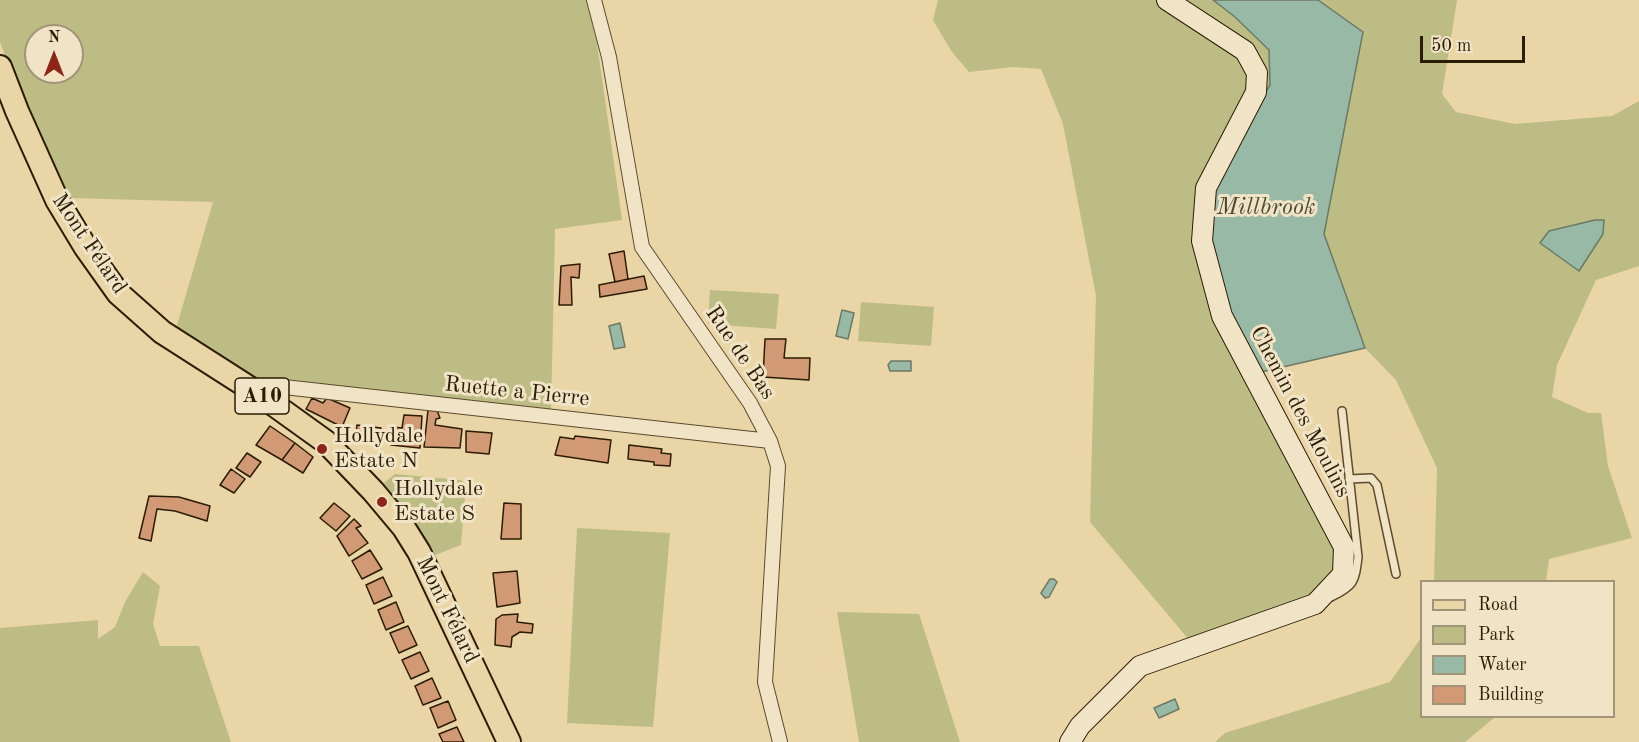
<!DOCTYPE html>
<meta charset="utf-8">
<style>
body{margin:0}
#map{position:relative;width:1639px;height:742px;overflow:hidden;background:#ead5a7;font-family:"Old Standard TT",serif}
canvas{display:block}
.legend{position:absolute;left:1420px;top:580px;width:195px;height:138px;box-sizing:border-box;background:#f1e4c6;border:2px solid #a29479;margin:0;padding:8px 10px;list-style:none;font-size:18px;color:#2b1c05}
.legend li{display:flex;align-items:center;gap:12px;height:30px}
.legend b{width:30px;border:2px solid #a29479}
.north{position:absolute;left:24px;top:24px;width:60px;height:60px;box-sizing:border-box;background:#f1e4c6;border:2px solid #a29479;border-radius:50%;rotate:0deg;font-size:16px;font-weight:700;line-height:24px;text-align:center;color:#2b1c05}
.north::after{content:'';display:block;margin:auto;width:21px;height:27px;background:#8f2418;clip-path:polygon(50% 0,100% 100%,50% 72%,0 100%)}
.scale{position:absolute;left:1420px;top:36px;width:105px;height:27px;box-sizing:border-box;border:3px solid #2b1c05;border-top:0;padding-left:8px;font-size:18px;line-height:21px;white-space:nowrap;color:#2b1c05;-webkit-text-stroke:4px #f1e4c6;paint-order:stroke}
</style>
<div id="map">
<canvas width="1639" height="742"></canvas>
<ul class="legend">
<li><b style="height:8px;background:#ead5a7"></b>Road</li>
<li><b style="height:16px;background:#bcbc84"></b>Park</li>
<li><b style="height:16px;background:#98b9a5"></b>Water</li>
<li><b style="height:16px;background:#d19974"></b>Building</li>
</ul>
<div class="north">N</div>
<div class="scale">50 m</div>
</div>
<script>
const ctx = document.querySelector('canvas').getContext('2d');
ctx.lineJoin = 'round';
function fillPath(path, color) { ctx.fillStyle = color; ctx.fill(path, 'evenodd'); }
function trace(path, color, width, dash) { ctx.strokeStyle = color; ctx.lineWidth = width; ctx.lineCap = dash ? 'butt' : 'round'; ctx.setLineDash(dash || []); ctx.stroke(path); }
function label(font, color, halo, rows, align = 'center') {
  ctx.font = font + ' "Old Standard TT",serif'; ctx.lineWidth = 6; ctx.setLineDash([]); ctx.textBaseline = 'middle'; ctx.strokeStyle = halo; ctx.fillStyle = color; for (const [text, x, y, turn = 0] of rows) {
    ctx.save(); ctx.translate(x, y); ctx.rotate((+turn || 0) * Math.PI / 180); ctx.textAlign = isNaN(turn) ? turn : align; if (halo) ctx.strokeText(text, 0, 0); ctx.fillText(text, 0, 0); ctx.restore();
  }
}
fillPath(new Path2D(`
 M0,0H586L597,43L622,220L555,229L551,412L255,378L175,332L213,202L70,198L25,110L0,42ZM36,36H72V72H36Z
 M938,0H1213L1235,17L1269,50L1270,85L1206,188L1202,241L1344,547L1343,574L1315,604L1195,647L1090,522L1096,296L1063,124L1041,69L1012,67L969,72L952,52L933,20Z
 M1315,0H1457L1442,94L1456,112L1515,124L1612,116L1639,101V266L1596,280L1557,365L1552,397L1588,413H1601L1608,466L1632,538L1549,559L1546,581H1434L1437,468L1396,380L1365,348L1324,234L1363,35Z
 M710,290L779,294L776,329L708,324Z
 M861,302L934,307L931,346L858,341Z
 M395,474L461,480L466,485L461,545L430,557L383,492L384,483Z
 M577,528L670,533L653,727L567,723Z
 M143,572L160,586L153,624L160,646H199L231,742H0V628L98,620V639L115,627L125,602Z
 M837,612L919,614L960,742H859Z
 M1421,638L1422,716L1495,717L1465,742H1215L1225,733L1390,682Z`), '#bcbc84');
const water = new Path2D(`
 M1213,0H1318L1363,32L1324,234L1365,348L1257,373L1220,307L1202,241L1206,188L1270,85L1269,50L1235,17Z
 M1595,220H1604L1603,234L1579,271L1540,243L1549,231Z
 M842,310L854,313L848,339L836,336Z
 M620,323L625,347L614,349L609,326Z
 M891,361H911V371H890L888,365Z
 M1050,579H1054L1057,582L1049,597L1045,598L1041,593Z
 M1175,699L1179,709L1159,718L1154,708Z`);
fillPath(water, '#98b9a5');
trace(water, '#6c7a65', 1.5);
const building = new Path2D(`
 M624,251L628,279L615,282L609,254Z
 M580,264L579,278L571,277L572,305H559L561,266Z
 M644,276L647,289L600,297L599,285Z
 M765,339H786L784,358H810L809,380L763,377Z
 M312,398L323,403L327,398L350,408L342,427L306,409Z
 M436,408L440,418L436,419L435,425L462,429L460,448L424,447L428,410Z
 M404,415L422,416L420,448L391,445L393,427L402,428Z
 M357,425L381,428L380,444L355,442Z
 M270,426L295,443L282,460L256,445Z
 M466,431L492,433L489,454L466,452Z
 M575,436L611,440L608,463L555,455L560,437L574,439Z
 M295,443L313,457L303,473L282,460Z
 M629,445L662,449L661,453L671,454L670,466L654,465V462L628,459Z
 M247,453L261,462L250,477L236,468Z
 M231,469L245,479L234,493L220,485Z
 M149,496L179,497L210,506L207,521L175,511L157,509L151,541L139,538Z
 M334,503L350,516L336,531L320,518Z
 M504,503L521,504V539H501Z
 M354,519L361,526L356,528L368,543L349,556L337,536Z
 M370,550L382,569L362,579L352,561Z
 M517,571L520,603L497,607L493,573Z
 M383,577L392,596L374,604L366,585Z
 M396,602L404,622L386,630L378,610Z
 M518,614L517,622L533,624L532,633L520,632L512,637L511,647L495,645L496,619L502,615Z
 M408,626L417,645L399,653L390,633Z
 M420,652L429,671L411,679L402,660Z
 M432,678L441,698L423,705L415,686Z
 M448,701L456,720L438,728L430,708Z
 M457,727L464,742H443L439,734Z`);
fillPath(building, '#d19974');
trace(building, '#2b1c05', 1.5);
const lane = new Path2D(`
 M1349,479L1371,478L1377,485L1396,574
 M1331,597C1354,586 1355,582 1358,557L1342,411`);
const street = new Path2D(`
 M594,0L609,57L642,247L750,403L770,441L778,466L765,682L780,742
 M262,396L268,391L284,387L770,441`);
const secondary = new Path2D(`
 M1070,742L1080,726L1140,666L1315,604L1343,574L1344,547L1222,316L1202,241L1206,188L1256,92L1257,73L1245,51L1167,0`);
const primary = new Path2D(`
 M0,67L17,111L57,200L86,248L118,293L162,332L262,396L326,442L373,491L404,528L419,552L509,742`);
trace(lane, '#5b4a2e', 10);
trace(street, '#5b4a2e', 16);
trace(secondary, '#2b1c05', 22);
trace(primary, '#2b1c05', 26);
trace(lane, '#f1e4c6', 7);
trace(street, '#f1e4c6', 14);
trace(secondary, '#f1e4c6', 20);
trace(primary, '#ead5a7', 22);
for (const [x, y, r, color] of [
 [322,449,6,"#8f2418"],
 [382,502,6,"#8f2418"]
]) { const dot = new Path2D(); dot.arc(x, y, r, 0, 2 * Math.PI); ctx.fillStyle = color; ctx.fill(dot); trace(dot, '#f1e4c6', 2); }
for (const [x, y, w] of [
 [262,396,54]
]) { const box = new Path2D(); box.roundRect(x - w / 2, y - 18, w, 36, 4.5); ctx.fillStyle = '#f1e4c6'; ctx.fill(box); trace(box, '#2b1c05', 1.5); }
label('bold 21px', '#2b1c05', null, [
 ["A10",262,396]
]);
label('22px', '#2b1c05', '#f1e4c6', [
 ["Mont Félard",89,244,56],
 ["Rue de Bas",740,353,56],
 ["Ruette a Pierre",517,392,6],
 ["Chemin des Moulins",1300,412,62],
 ["Mont Félard",447,610,64]
]);
label('22px', '#2b1c05', '#f1e4c6', [
 ["Hollydale",334,436],
 ["Estate N",334,461],
 ["Hollydale",394,489],
 ["Estate S",394,514]
], 'left');
label('italic 24px', '#4c4b35', '#f1e4c6', [
 ["Millbrook",1266,208]
]);
</script>
